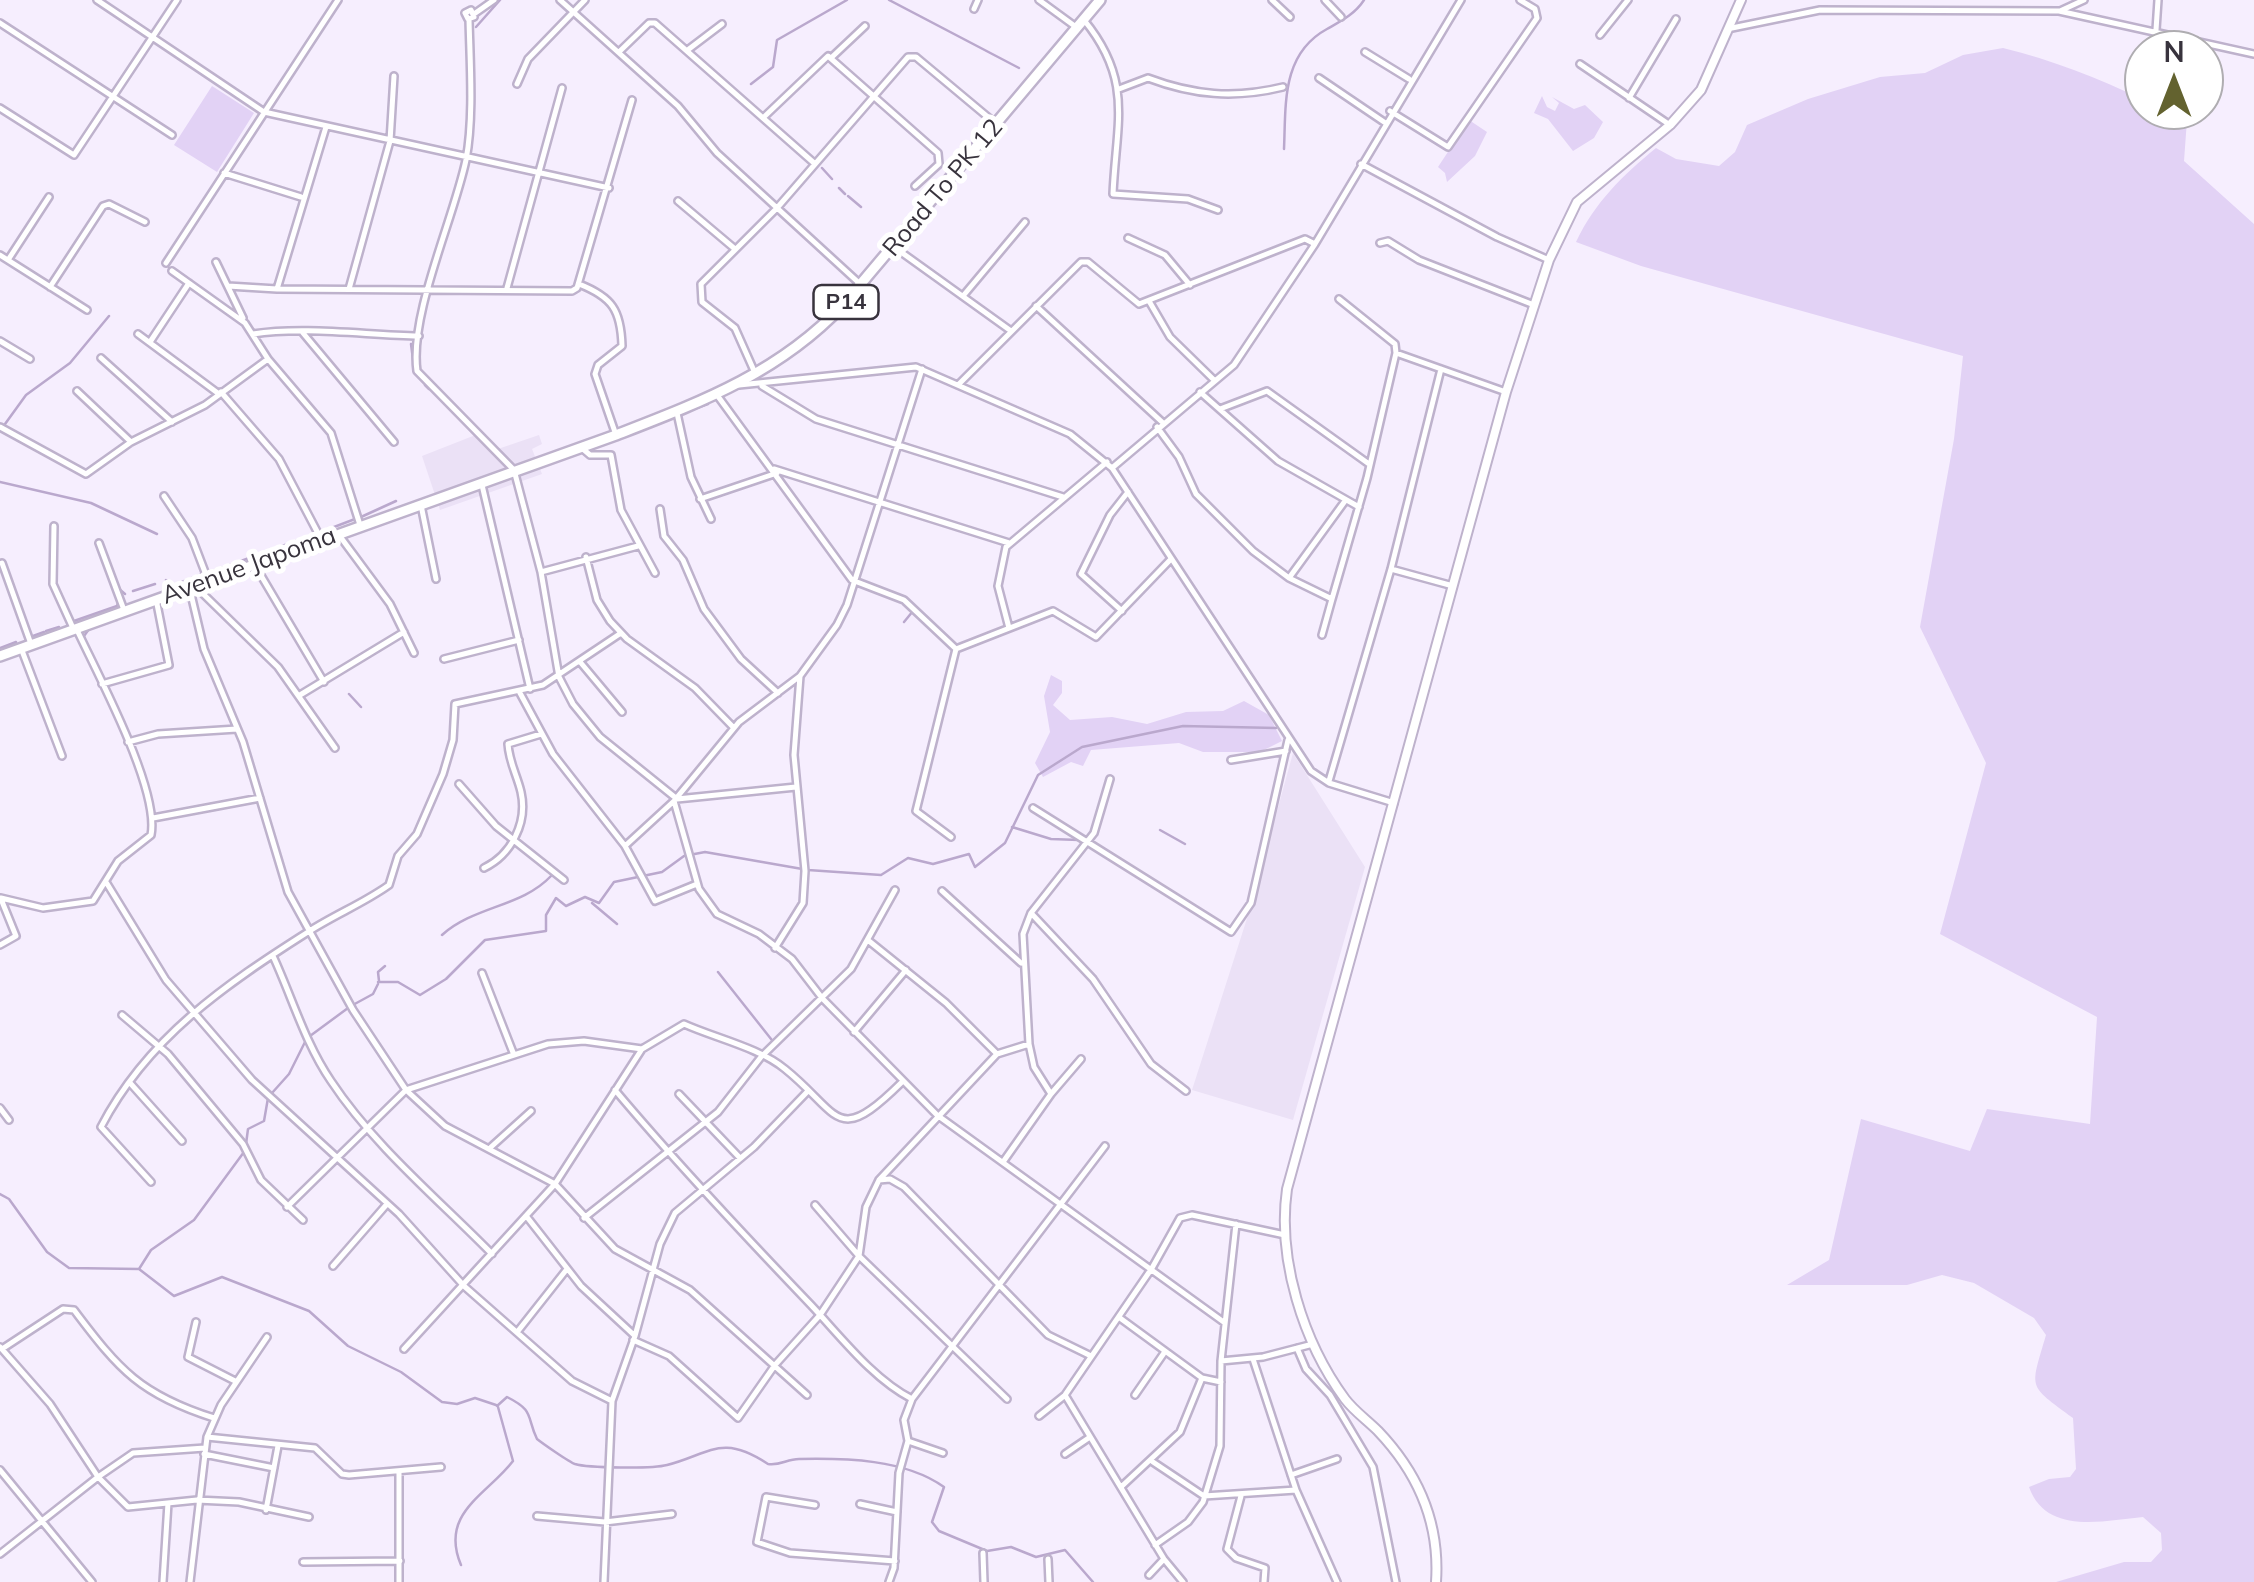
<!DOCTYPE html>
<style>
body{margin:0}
#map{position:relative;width:2254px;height:1582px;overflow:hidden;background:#f6eefe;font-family:Mulish,sans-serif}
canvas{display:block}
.north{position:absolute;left:2124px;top:30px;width:100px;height:100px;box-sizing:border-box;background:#fff;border:2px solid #afadb1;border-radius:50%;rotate:0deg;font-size:28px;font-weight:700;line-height:40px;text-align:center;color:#38333d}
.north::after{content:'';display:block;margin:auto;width:35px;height:45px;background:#63622f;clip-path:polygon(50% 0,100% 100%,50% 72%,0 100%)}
</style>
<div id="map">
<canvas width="2254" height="1582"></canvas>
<div class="north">N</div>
</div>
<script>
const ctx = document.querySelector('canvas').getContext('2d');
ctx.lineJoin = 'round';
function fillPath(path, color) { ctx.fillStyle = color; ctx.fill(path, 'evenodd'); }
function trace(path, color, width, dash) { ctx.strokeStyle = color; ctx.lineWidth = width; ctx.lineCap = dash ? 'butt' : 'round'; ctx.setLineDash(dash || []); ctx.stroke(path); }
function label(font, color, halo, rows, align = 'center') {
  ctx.font = font + ' Mulish,sans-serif'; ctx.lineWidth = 10; ctx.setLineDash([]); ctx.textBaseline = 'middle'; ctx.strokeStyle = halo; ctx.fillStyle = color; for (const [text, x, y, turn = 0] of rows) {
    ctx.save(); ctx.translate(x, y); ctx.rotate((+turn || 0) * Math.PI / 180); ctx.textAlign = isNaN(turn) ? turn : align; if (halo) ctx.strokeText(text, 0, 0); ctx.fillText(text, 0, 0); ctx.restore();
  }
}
fillPath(new Path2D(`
 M478,434L492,451L539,435L542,444L532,449L542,474L440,510L422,456Z
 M1293,753L1365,867L1293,1120L1192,1090L1251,906Z`), '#ebe1f6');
fillPath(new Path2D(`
 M2003,48C2052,60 2098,78 2144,100V110H2166L2187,120L2184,161L2254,224V1582H2056L2124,1562H2151L2162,1550L2161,1533L2143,1517C2102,1521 2046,1535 2029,1487L2049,1479L2070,1477L2076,1469L2073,1418C2027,1384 2030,1390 2046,1335L2034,1318L1974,1283L1942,1275L1907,1285H1787L1829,1260L1861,1119L1970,1151L1987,1109L2090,1124L2097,1017L1940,934L1986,763L1920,627L1954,439L1963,356L1641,266L1576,242C1595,202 1623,175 1656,148L1676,159L1719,166L1735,152L1747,125L1808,99L1880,77L1925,73L1963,55Z
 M212,86L254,113L217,172L174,145Z
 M1542,96L1547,107L1555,111L1559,103L1552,97L1574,109L1585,105L1603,122L1594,138L1573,151L1548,119L1534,113Z
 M1469,120L1487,132L1475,156L1447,182L1445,173L1438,167Z
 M1051,675L1062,681V693L1053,705L1070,720L1112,717L1147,724L1186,712L1223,711L1244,701L1269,715L1282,741L1260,752H1203L1179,743L1091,750L1083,766L1071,762L1043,777L1035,763L1050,732L1044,696Z`), '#e2d2f5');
trace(new Path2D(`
 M889,0L1019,68
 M476,27L500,0
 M751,84L773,67L777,40L847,0
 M1284,149C1286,105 1281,54 1327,29C1341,21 1355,14 1364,0
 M822,168L832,179
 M839,188L845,194
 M848,196L861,207
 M411,344L414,367
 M784,350L799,338
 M425,385L429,389
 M694,409L708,404
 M0,431L26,395L70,363L109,316
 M0,482L91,503L157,534
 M361,517L396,501
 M321,532L355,519
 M208,573L315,534
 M166,580L174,585L200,575
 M118,588L125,594
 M133,591L155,584
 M74,621L117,606L121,595
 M904,622L913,611
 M46,631L59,627
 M33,636L44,632
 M84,636L89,629L146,608
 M0,648L16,642
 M349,694L361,707
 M1012,827L1051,839L1079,840
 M1160,830L1185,844
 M592,903L617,924
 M442,935C474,906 522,907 551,876
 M718,972L775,1044
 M379,981L378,972L385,966
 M378,982H398L420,995L446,979L485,940L546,931V915L556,898L566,906L585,897L599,903L614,882L662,872L684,856L705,852L808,870L881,875L908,858L933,864L969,854L975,867L1005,843L1038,775L1082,747L1183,726L1276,728
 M351,1006L373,994L378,984
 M310,1036L348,1008
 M272,1093L289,1074L305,1042
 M246,1144L248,1129L264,1121L268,1098
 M0,1194L9,1199L47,1252L69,1268L139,1269L174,1296L222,1277L309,1311L348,1346L401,1372L442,1402L457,1404L475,1398L496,1405
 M139,1269L151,1250L194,1220L244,1152
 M497,1406L507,1397C535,1411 526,1416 537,1439C542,1443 569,1462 575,1464C588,1468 652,1469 667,1465C710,1454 721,1433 768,1464C780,1466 787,1459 799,1459C845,1458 905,1459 944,1487L932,1522L939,1531L987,1551L1011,1547L1036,1557L1065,1550L1093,1582
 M461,1565C439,1513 487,1495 513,1461L498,1407`), '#baa8cd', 2.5);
const street = new Path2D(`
 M97,0L264,112L609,188
 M560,0L678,106L717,153L859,283
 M1039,0L1076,27
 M1272,0L1290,17
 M1325,0L1341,17
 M974,9L978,0
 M471,10L474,17L468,19L465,13Z
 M2060,11L2084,0
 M474,14L494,0
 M469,19C470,63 474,117 466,160C454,218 409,315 417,371L514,470L541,572L559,677L573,704L600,737L677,799L796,787
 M1084,20C1134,81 1116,123 1113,194L1188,199L1218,210
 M0,23L172,135
 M1732,28L1820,10L2059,11L2254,54
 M2156,30L2158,0
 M1600,35L1628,0
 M689,49L722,24
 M619,52L649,23H655L814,163
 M1365,52L1409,79
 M831,58L865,26
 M1580,64L1670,125
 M1319,78L1384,122
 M517,84L528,59L585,0
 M1119,89L1148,78C1193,95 1234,99 1283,87
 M1629,98L1676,19
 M0,108L74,155L177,0
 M1390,111L1448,147L1537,18L1535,9L1520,0
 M765,116L828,56L938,153L939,164L915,186
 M326,127L277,289L572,291L577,288L632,100
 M1361,164L1497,237L1549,260
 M224,173L301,197
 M678,201L735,249
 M1128,238L1165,255L1190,285
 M1380,243L1388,241L1419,260L1534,305
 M894,247L1011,331
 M0,255L87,310
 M8,260L49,197
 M216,262L243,318
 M166,263L338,0
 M172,271L245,323L268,359L331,433L360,525
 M579,284C612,297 621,310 622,346L598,365L595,374L616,435
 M228,286L277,289
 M50,287L103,206L109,204L145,222
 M507,288L562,88
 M349,289L390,141L394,76
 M963,296L1025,222
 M1149,301L1170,337L1214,380
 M1036,306L1162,422
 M303,333L394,442
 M138,334L219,394
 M253,334C304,326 365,335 419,336
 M0,341L30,359
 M150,342L189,283
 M1396,353L1506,392
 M101,358L172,422
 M922,369L847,605L837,625L800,676L739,722L674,801L699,889L717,914L759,934L792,959L822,998L937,1115L1225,1323
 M755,373L735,328L702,302L701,284L777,208L908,57H916L995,123
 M959,384L1081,262H1088L1139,304L1305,239L1315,244
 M739,385L916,367L1070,434L1112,468L1311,771L1329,783L1394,803
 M762,386L816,419L1063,497
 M77,391L131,442
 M221,392L279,459L321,539
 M1200,392L1278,461L1359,507
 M717,395L852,580L904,600L956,649L916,811L951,837
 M1220,409L1267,391L1369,464
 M677,413L691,477L711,519
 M0,427L86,474L131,442L205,405L268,359
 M1157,427L1179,457L1196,494L1253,551L1289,578L1332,599L1367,478L1396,353L1395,344L1339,299
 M583,449L590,455H611L621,510L655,573
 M1112,468L1234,365L1315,244L1461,0
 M774,469L1009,543
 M482,485L530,689
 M164,496L192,538L208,580
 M700,499L777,473
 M421,505L436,579
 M660,509L664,536L683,560L704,609L741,659L778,693
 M54,526L53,584L73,628
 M339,535L390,604L414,653
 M99,543L124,610
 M586,557L597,600L610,621L627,639L695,688L733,727
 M2,563L31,644
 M256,567L324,682
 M1391,569L1453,586
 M541,572L638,546
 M1289,578L1345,501
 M194,585L278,667L335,748
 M190,590L204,649L243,742L288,892L353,1010L406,1090L445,1126L555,1184L615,1249L690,1290L807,1395
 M1122,611L1081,574L1110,515L1128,492
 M1009,628L998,586L1006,547L1107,462
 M1322,635L1332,599
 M21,648L62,756
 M956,649L1053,611L1096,637L1171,559
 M444,659L519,640
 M581,663L622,712
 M102,684L169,665L156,599
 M520,693L553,754L625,846L655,901L697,884
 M300,695L404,632
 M128,742L158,734L237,729
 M1231,760L1286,751
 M1329,781L1391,569L1441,369
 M459,784L496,826L564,880
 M1033,808L1231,932L1251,903L1288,740
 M153,818L260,798
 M625,846L674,801
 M484,868C511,855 528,823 521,792C517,775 509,762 508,744L541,734
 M106,882L166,980L252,1080L399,1214L464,1286L572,1381L612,1401
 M942,891L1021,963
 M1,898L43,908L93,901L118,861L151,835C160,790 98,675 77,630
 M1031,913L1093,979L1151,1064L1186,1091
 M869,941L946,1003L997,1054L1029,1044L1034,1067L1051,1094L1003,1162
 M0,945L16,936L1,899
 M775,948L803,903L805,871L794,755L800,676
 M273,956C292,997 305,1043 331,1081C374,1146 438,1199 492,1254
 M482,973L514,1055
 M122,1015L168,1054L243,1144L261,1180L303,1220
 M854,1032L906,970
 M1029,1044L1023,934L1031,913L1094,833L1110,779
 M131,1084L182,1141
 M615,1090C678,1165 744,1235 811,1305C841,1337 873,1379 912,1399
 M679,1094L740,1158
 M1051,1094L1081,1059
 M0,1108L9,1120
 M491,1147L531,1111
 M879,1180L890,1179L904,1187L1048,1335L1089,1355
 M151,1182L101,1127C147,1038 226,984 308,932C334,915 364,903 389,885L398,856L417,834L443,774L453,740L455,704L543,685L621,633
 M815,1205L859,1256
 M287,1207L406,1090L548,1044L584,1041L642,1049
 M527,1217L581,1286L635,1336L612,1401L604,1582
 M584,1218L718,1112L761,1057L851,969L895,890
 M859,1256L866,1207L879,1180L997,1054
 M333,1266L387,1204
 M1120,1318L1202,1378L1221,1382
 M196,1322L188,1357L235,1381
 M518,1331L567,1269
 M635,1336L660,1244L675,1213L754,1147L807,1092
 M633,1340L669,1356L738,1418L775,1365L820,1315L859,1256L1007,1399
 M0,1347L50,1404L98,1477L133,1453L205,1448
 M1297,1348L1306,1369L1330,1395L1373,1467L1396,1582
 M2,1349L63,1309L74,1310C119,1370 141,1395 214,1418
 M404,1349L555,1184L642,1049L684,1024C715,1038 760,1048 785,1069C841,1114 835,1148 902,1082
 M1253,1359L1296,1490L1337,1582
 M1221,1361L1263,1357L1313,1344
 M1135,1395L1164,1353
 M1039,1416L1064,1396
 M207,1437L221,1405L267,1337
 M908,1441L943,1453
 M204,1454L274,1468
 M1065,1454L1090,1437
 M1153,1462L1204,1496L1296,1490
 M0,1470L92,1582
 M399,1472V1582
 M1291,1475L1337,1459
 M1121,1487L1180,1432L1202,1378
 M1241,1496L1227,1549L1236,1558L1265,1568L1264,1582
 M860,1504L897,1512
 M815,1505L766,1497L757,1542L790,1553L895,1561
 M266,1510L278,1446
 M537,1516L605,1522L672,1514
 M1155,1545L1188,1522L1203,1502L1220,1446L1221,1361L1236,1224
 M983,1553L984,1582
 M0,1554L98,1477L128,1507L197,1500L239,1502L309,1517
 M1048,1559L1049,1582
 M303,1562L400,1561
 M1149,1575L1164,1559
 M163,1582L168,1503
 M190,1582L207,1437L315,1448L342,1474L349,1475L441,1467
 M889,1582L894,1568L899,1473L908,1441L904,1420L912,1399L1105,1146
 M1183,1582L1164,1559L1065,1395L1152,1268L1180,1218L1192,1215L1285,1235`);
const secondary = new Path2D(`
 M1436,1582C1440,1523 1419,1474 1378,1431C1367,1420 1354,1411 1345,1399C1303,1342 1277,1259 1287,1189L1506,392L1549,260L1577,202L1670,125L1701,90L1741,0`);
const primary = new Path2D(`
 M0,656L616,435C701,402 779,373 843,305L1100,0`);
trace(street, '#beb2cc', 10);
trace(secondary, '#beb2cc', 12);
trace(primary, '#beb2cc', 14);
trace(street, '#fff', 5);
trace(secondary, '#fff', 8);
trace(primary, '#fff', 9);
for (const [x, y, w] of [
 [846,302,65]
]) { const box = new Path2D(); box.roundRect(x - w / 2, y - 17, w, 34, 8); ctx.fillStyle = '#fff'; ctx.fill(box); trace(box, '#38333d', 2.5); }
label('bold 22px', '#38333d', null, [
 ["P14",846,302]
]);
label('25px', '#38333d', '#fff', [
 ["Road To PK 12",943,188,-50],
 ["Avenue Japoma",249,566,-20]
]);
</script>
